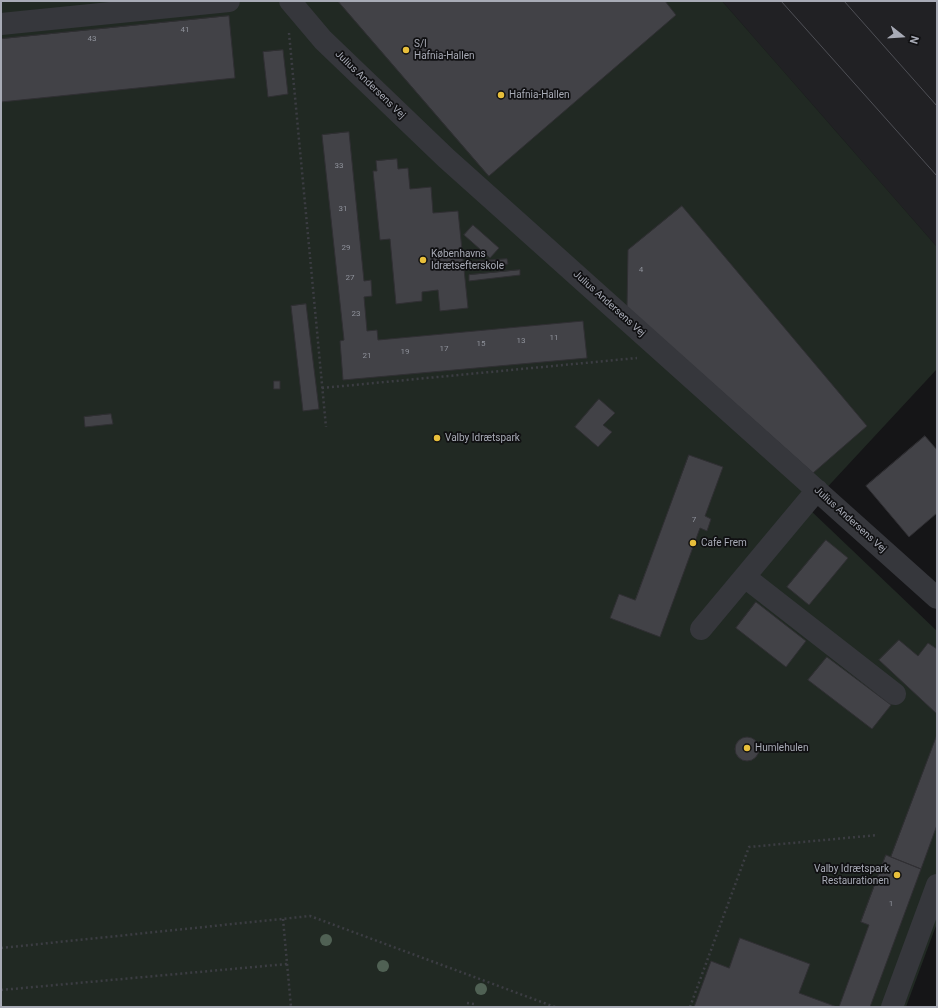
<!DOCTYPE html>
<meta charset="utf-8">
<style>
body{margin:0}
#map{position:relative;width:938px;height:1008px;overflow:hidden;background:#151517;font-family:Roboto,sans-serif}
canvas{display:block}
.frame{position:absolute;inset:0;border:2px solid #a8abb6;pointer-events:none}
.north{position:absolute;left:882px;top:16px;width:40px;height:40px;-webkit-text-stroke:3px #101012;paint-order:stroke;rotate:107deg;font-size:11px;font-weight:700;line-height:16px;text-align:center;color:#a8abb6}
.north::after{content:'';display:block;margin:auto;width:14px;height:18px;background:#a8abb6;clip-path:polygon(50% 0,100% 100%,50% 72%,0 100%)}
</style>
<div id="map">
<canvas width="938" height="1008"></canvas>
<div class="frame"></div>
<div class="north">N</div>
</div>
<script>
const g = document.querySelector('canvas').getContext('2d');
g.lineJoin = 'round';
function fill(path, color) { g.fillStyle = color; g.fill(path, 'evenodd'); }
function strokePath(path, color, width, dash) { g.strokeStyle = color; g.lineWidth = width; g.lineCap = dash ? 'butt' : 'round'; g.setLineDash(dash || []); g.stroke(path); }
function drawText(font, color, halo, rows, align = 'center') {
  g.font = font + ' Roboto,sans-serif'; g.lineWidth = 3.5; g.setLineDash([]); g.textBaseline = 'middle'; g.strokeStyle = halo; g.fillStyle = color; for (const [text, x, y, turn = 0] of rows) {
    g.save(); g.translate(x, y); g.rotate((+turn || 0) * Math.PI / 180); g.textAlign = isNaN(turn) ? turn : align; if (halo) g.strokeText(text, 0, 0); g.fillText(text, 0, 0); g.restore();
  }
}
fill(new Path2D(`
 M722,1H937V247Z`), '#212124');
fill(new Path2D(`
 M1,1H722L937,247V369L808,508L937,631V923L906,1007H1Z`), '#212923');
const building = new Path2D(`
 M338,1H665L676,15L489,176Z
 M229,16L235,78L1,102V39Z
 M283,50L288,94L268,97L263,52Z
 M349,132L364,281L371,280L372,296L364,297L367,331L377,330L378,340L583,321L587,358L343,380L340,341L344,340L322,135Z
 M397,159L398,169L408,168L410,189L431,187L433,213L458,211L468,308L440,311L438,290L422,292V301L396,304L390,239L380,240L373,171H377L376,161Z
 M682,206L867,426L813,473L627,307L628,250Z
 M473,225L499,248L490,258L464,235Z
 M507,259L508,264L468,268V262Z
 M520,270V275L469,281V275Z
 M306,304L319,409L303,411L291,306Z
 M274,381H280V389H274Z
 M599,399L615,413L603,425L612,432L598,447L575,427Z
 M111,414L113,424L85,427L84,417Z
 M925,436L937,450V513L909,537L866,486Z
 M689,455L723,467L705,516L711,519L707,531L700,528L660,637L610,618L619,594L635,600Z
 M826,540L848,558L809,605L787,587Z
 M756,602L806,641L786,667L736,628Z
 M899,640L918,656L928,643L937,649V714L879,660Z
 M827,657L891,705L872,729L808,680Z
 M937,735V825L921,869L891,857Z
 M735 749a12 12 0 1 1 24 0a12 12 0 1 1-24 0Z
 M886,855L921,869L870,1007H839L869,925L861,922Z
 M740,938L810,964L799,993L837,1007H694L711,961L729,968Z`);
fill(building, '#424247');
strokePath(building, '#302f33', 1);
strokePath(new Path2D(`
 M289,33L326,427
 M322,388L637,358
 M283,919L291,1007
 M1,948L310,916L555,1007
 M1,990L287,964
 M467,1003L474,1004
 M690,1007L749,847L878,835`), '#3c3d43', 2.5, [2, 3]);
strokePath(new Path2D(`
 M290,1L323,40L446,158L937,598
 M1,24L229,1
 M745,577L895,694
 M701,629L817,490
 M892,1007L937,885`), '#36373c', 22);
strokePath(new Path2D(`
 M781,1L937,176
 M844,1L937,106`), '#4f5056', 1);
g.fillStyle = '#506154';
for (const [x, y] of [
 [326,940],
 [383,966],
 [481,989]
]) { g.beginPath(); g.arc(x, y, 6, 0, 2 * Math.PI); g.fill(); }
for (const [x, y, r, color] of [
 [406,50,4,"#e8bf3b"],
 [501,95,4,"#e8bf3b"],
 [423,260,4,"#e8bf3b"],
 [437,438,4,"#e8bf3b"],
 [693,543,4,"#e8bf3b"],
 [747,748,4,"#e8bf3b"],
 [897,875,4,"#e8bf3b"]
]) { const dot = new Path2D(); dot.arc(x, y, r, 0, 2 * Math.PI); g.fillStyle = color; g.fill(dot); strokePath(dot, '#101012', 1.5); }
drawText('8px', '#8e919a', null, [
 ["41",185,30],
 ["43",92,39],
 ["33",339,166],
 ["31",343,209],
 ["29",346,248],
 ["4",641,270],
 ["27",350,278],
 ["23",356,314],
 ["11",554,338],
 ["13",521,341],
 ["15",481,344],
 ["17",444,349],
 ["19",405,352],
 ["21",367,356],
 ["7",694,520],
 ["1",891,904]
]);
drawText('10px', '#a8abb6', '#101012', [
 ["S/I",414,44],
 ["Hafnia-Hallen",414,56],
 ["Hafnia-Hallen",509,95],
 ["Københavns",431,254],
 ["Idrætsefterskole",431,266],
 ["Valby Idrætspark",445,438],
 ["Cafe Frem",701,543],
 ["Humlehulen",755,748],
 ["Valby Idrætspark",889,869,"right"],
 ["Restaurationen",889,881,"right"]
], 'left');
drawText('10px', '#a8abb6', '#101012', [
 ["Julius Andersens Vej",370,85,44],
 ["Julius Andersens Vej",609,304,42],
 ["Julius Andersens Vej",850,520,42]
]);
</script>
